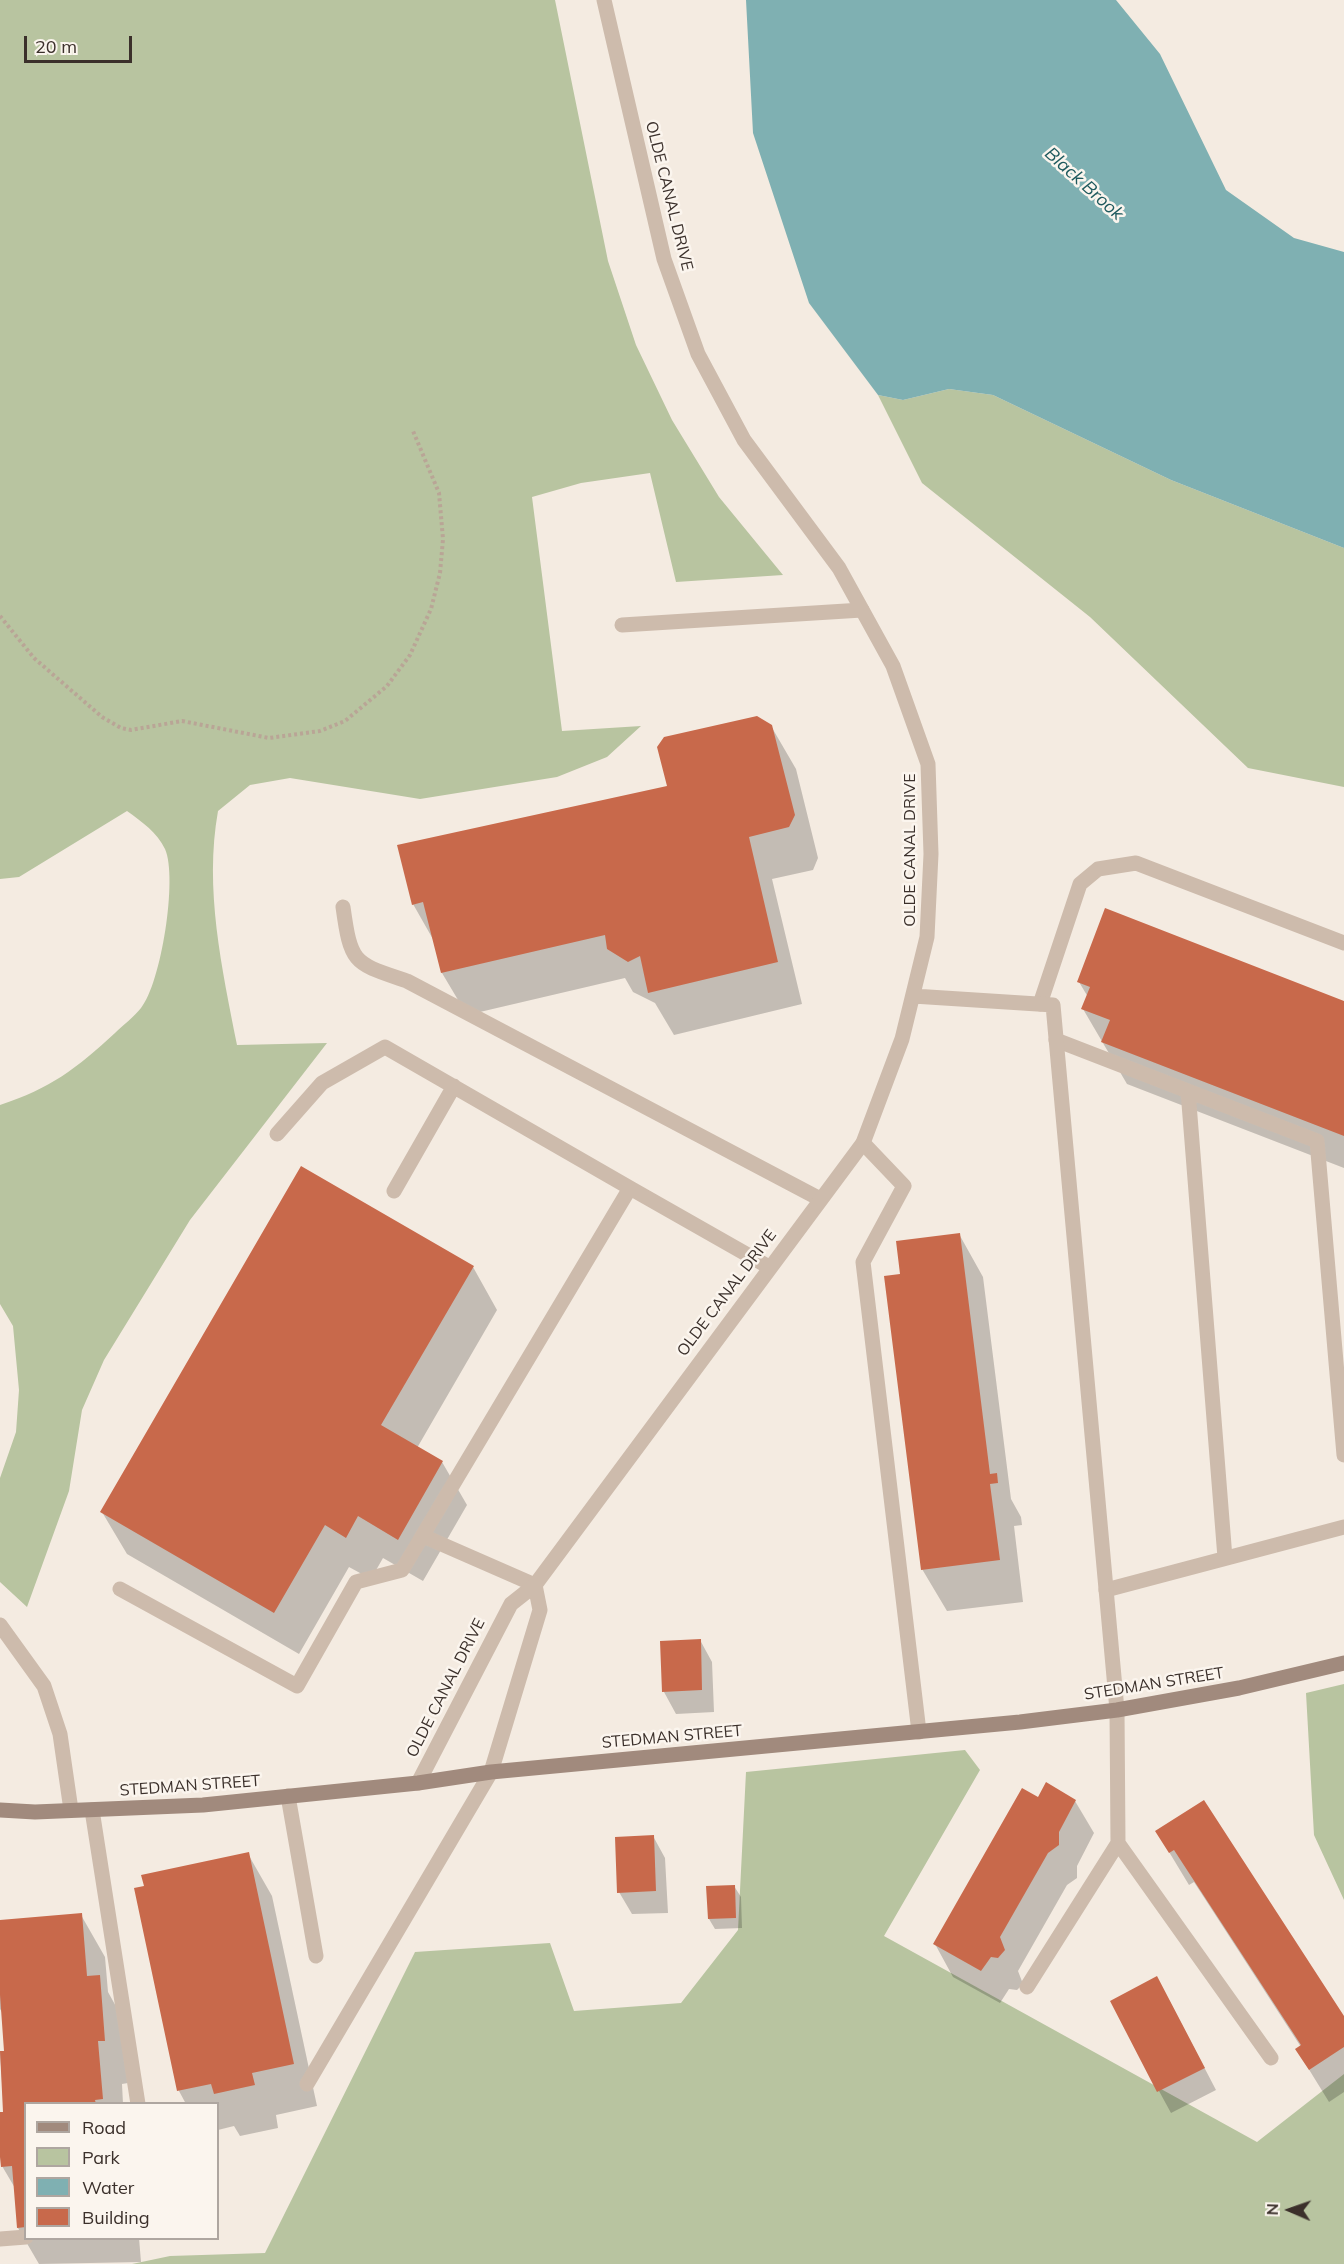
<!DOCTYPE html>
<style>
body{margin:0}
#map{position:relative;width:1344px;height:2264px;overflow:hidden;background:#f4ebe1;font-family:Mulish,sans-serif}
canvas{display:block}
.legend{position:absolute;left:24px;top:2102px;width:195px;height:138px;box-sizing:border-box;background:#fbf5ee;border:2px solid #aea6a0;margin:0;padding:8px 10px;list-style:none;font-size:18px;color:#3b302b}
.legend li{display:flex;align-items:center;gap:12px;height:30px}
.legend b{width:30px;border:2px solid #aea6a0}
.north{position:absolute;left:1260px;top:2180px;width:60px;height:60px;-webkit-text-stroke:4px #fbf5ee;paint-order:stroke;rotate:272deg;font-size:16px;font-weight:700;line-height:24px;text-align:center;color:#3b302b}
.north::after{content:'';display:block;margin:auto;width:21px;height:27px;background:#3b302b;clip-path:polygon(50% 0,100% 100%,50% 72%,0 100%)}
.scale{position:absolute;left:24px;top:36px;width:108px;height:27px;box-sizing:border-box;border:3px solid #3b302b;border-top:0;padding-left:8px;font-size:18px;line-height:21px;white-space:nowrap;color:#3b302b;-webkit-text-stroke:4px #fbf5ee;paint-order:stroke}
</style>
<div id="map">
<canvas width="1344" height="2264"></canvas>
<ul class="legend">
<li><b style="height:8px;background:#a18a7d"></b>Road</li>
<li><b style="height:16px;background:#b8c4a0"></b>Park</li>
<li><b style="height:16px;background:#7fb0b2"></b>Water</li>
<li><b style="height:16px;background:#c8694b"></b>Building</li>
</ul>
<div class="north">N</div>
<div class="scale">20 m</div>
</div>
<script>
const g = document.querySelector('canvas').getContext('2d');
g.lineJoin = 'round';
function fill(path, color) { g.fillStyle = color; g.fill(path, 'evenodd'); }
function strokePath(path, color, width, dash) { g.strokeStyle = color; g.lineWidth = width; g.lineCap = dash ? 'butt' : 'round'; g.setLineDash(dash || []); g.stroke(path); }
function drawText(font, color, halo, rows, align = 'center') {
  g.font = font + ' Mulish,sans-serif'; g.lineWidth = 5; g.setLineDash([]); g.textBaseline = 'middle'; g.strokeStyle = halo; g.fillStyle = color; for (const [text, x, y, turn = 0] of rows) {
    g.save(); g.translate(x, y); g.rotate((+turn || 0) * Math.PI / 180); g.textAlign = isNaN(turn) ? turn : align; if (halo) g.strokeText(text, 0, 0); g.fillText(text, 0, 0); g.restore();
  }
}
fill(new Path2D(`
 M0,0H555L608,261L636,345L672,420L719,497L783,575L676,582L650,473L581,483L532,497L562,731L641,726L607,757L557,777L420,799L290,778L250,785L218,811C204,889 222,968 237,1045L327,1043L190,1220L104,1360L82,1410L69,1491L27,1607L0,1582V1478L16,1432L19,1390L13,1326L0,1304V1105C51,1088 76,1069 115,1033C123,1025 134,1017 141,1008C161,984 178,878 165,849C157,832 142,822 127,811L19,877L0,879Z
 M949,389L993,395L1171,480L1344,548V787L1248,768L1090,617L922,483L878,395L903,400Z
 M1344,1684V1900L1314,1835L1306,1693Z
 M965,1750L980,1770L884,1936L1257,2142L1344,2074V2264H132L170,2256L265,2253L415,1952L550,1943L574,2011L681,2003L738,1930L746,1772Z`), '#b8c4a0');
fill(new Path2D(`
 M746,0H1116L1160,54L1226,190L1294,238L1344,252V548L1171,480L993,395L949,389L903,400L878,395L809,303L753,133Z`), '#7fb0b2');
fill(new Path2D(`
 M771,726L796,769L818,858L813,870L772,879L802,1004L674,1035L655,1003L633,992L625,978L467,1015L442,973L434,941L413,904L669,787Z
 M1079,982L1344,1003V1168L1127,1084L1083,1009L1088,997Z
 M959,1234L983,1277L1011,1499L1021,1517L1022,1525L1014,1526L1023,1602L947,1611L922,1569L902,1276Z
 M473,1267L497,1310L417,1448L442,1462L467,1505L423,1581L383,1558L371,1579L349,1567L299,1654L127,1554L102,1512Z
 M700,1640L712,1662L714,1712L676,1714L664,1692Z
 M1038,1799L1075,1801L1094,1833L1077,1866V1878L1067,1885L1018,1971L1023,1984L1017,1990L1009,1989L1000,2003L953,1977L935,1944Z
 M1157,1832L1344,2018V2092L1329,2102L1297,2050L1301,2047L1194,1882L1189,1885Z
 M653,1836L665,1858L668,1913L632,1914L619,1892Z
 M248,1854L272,1896L317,2106L276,2115L278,2128L240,2136L234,2126L218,2130V2104H186L179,2091Z
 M734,1886L741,1897L742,1928L715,1929L709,1919Z
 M81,1915L105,1957L108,1992L123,2019L128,2083L122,2084L123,2104H26V2238H139L141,2262L39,2264L18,2228L15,2188L2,2166L0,2113H4L0,2052H6L3,2014L0,2009V1922Z
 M1169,2000L1216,2090L1171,2113L1159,2091Z`), '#0003');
fill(new Path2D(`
 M757,716L772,725L795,815L789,827L749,837L778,962L648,993L640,956L628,962L607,949L605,935L441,973L423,902L412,905L397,845L667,786L657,747L664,737Z
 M1105,908L1344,1001V1136L1101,1042L1110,1020L1081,1009L1090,987L1077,982Z
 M301,1166L474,1266L381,1425L443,1461L398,1540L358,1516L346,1538L325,1525L274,1613L100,1512Z
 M960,1233L990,1474L997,1473L998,1483L990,1484L1000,1560L921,1570L884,1276L900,1274L896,1241Z
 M701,1639L702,1690L662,1692L660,1641Z
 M1046,1782L1076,1800L1059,1832V1845L1048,1853L1000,1937L1005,1950L998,1958L991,1957L981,1971L933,1944L1022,1788L1038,1797Z
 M1204,1800L1344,2016V2047L1309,2070L1295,2049L1301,2045L1174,1850L1169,1853L1155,1831Z
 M654,1835L656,1891L617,1893L615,1837Z
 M249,1852L294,2064L252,2073L255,2085L214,2094L211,2084L177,2091L134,1888L144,1886L141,1875Z
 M735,1885L736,1918L708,1919L706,1886Z
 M82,1913L87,1976L100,1975L105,2041H98L103,2099L95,2100L96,2104H26V2227L17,2228L12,2166L1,2167L0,2157V2112H3L0,2051H4L0,1995V1920Z
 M1157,1976L1205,2068L1157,2092L1110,2001Z`), '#c8694b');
strokePath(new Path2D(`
 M0,616L34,658L102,717L121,728L131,730L182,721L269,738L320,731L345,721L387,686L410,655L431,609L440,573L443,539L439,493L413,431`), '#b9a596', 4, [3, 3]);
strokePath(new Path2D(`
 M622,625L862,610
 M343,907C351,965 354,963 407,981L820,1199
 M1040,1004L1080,884L1098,869L1136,863L1344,943
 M1056,1040L1317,1141L1344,1455
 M1188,1091L1225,1558
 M863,1143L904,1186L863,1262L919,1732
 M630,1188L769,1267
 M394,1191L454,1086
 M423,1536L535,1585
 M120,1589L297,1686L356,1582L402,1570L630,1188L385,1047L322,1083L277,1134
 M1106,1590L1344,1527
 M0,1625L44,1686L60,1734L71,1810
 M1117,1710L1118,1843L1271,2058
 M288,1796L316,1956
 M92,1810L138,2104
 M1027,1987L1118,1843
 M307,2084L491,1772
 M0,2239L26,2237`), '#cdbbac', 15);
strokePath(new Path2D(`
 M913,996L1053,1005L1117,1710
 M491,1772L540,1610L535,1585
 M418,1783L511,1604L535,1585L863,1143L902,1039L927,937L931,854L928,764L893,666L839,568L744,440L698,354L664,259L604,0`), '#cdbbac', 15);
strokePath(new Path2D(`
 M0,1810L35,1812L203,1805L418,1783L491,1772L1020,1722L1117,1710L1239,1688L1344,1663`), '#a18a7d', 15);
drawText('16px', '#3b302b', '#fbf5ee', [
 ["OLDE CANAL DRIVE",669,196,76],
 ["OLDE CANAL DRIVE",910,850,-90],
 ["OLDE CANAL DRIVE",727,1293,-53],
 ["STEDMAN STREET",1154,1684,-9],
 ["OLDE CANAL DRIVE",446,1688,-63],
 ["STEDMAN STREET",672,1737,-5],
 ["STEDMAN STREET",190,1786,-4]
]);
drawText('italic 18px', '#1f5a5e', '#fbf5ee', [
 ["Black Brook",1084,184,42]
]);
</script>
